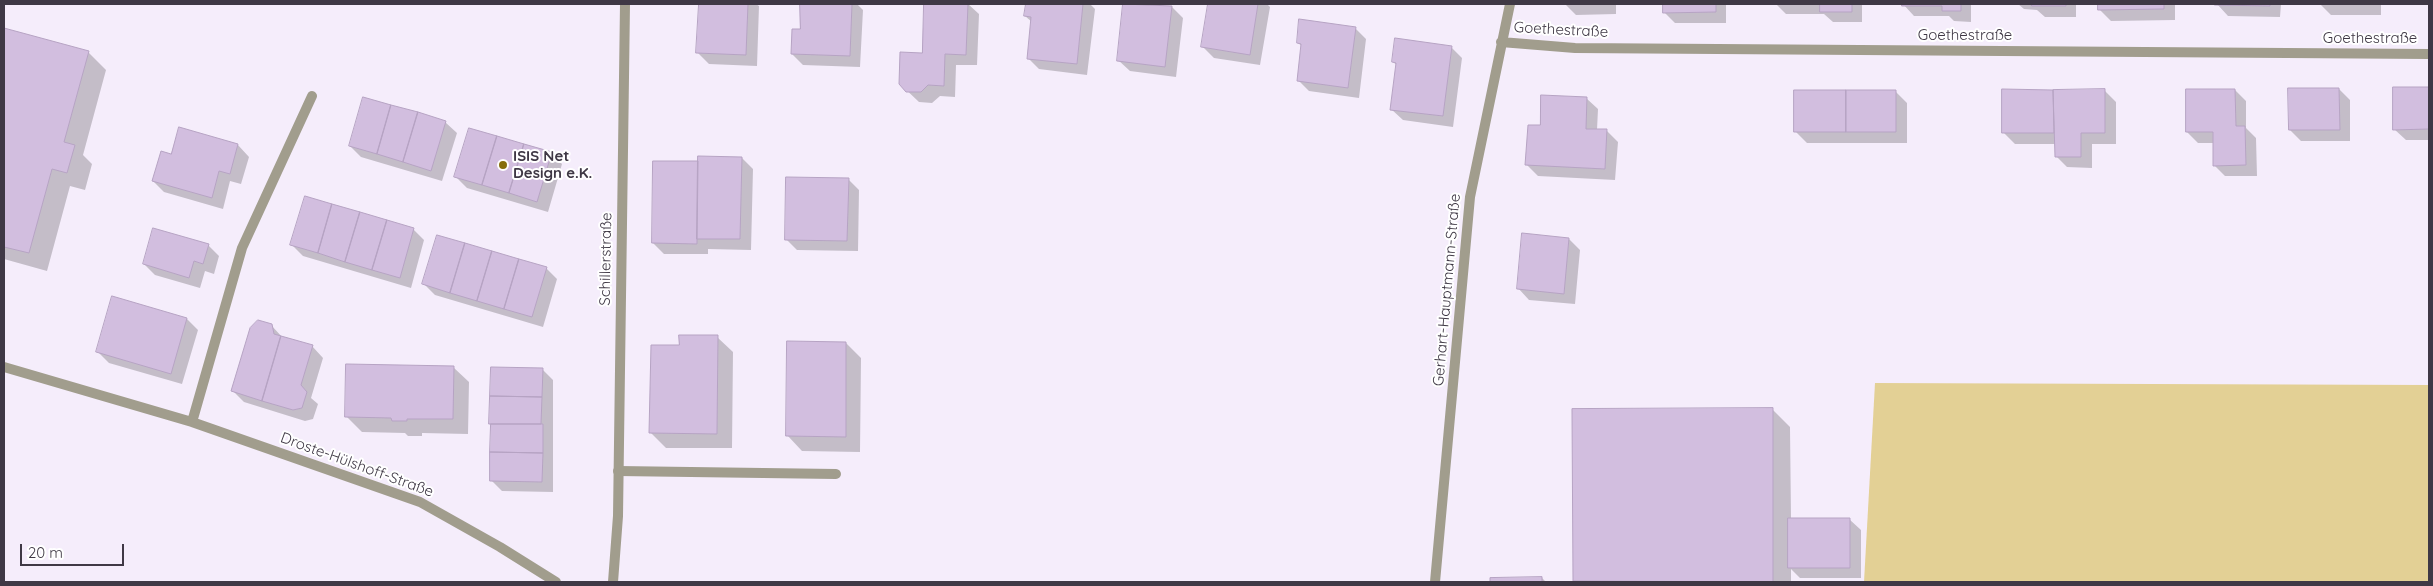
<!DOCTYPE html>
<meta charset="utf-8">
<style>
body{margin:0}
#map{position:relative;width:2433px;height:586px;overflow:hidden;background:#f5edfb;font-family:Quicksand,sans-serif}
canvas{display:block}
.frame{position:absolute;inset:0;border:5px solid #3f3845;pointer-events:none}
.scale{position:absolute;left:20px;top:544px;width:104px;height:22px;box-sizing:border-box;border:2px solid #3f3845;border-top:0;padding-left:6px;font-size:15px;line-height:18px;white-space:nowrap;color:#3f3845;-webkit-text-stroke:4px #fff;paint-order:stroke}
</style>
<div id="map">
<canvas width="2433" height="586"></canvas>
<div class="frame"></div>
<div class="scale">20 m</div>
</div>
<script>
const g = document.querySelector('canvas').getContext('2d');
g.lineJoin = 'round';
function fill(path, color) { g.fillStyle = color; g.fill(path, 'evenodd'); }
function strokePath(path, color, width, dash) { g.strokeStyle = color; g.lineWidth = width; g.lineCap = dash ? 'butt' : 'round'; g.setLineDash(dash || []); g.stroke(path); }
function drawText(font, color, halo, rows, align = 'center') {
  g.font = font + ' Quicksand,sans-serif'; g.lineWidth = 4; g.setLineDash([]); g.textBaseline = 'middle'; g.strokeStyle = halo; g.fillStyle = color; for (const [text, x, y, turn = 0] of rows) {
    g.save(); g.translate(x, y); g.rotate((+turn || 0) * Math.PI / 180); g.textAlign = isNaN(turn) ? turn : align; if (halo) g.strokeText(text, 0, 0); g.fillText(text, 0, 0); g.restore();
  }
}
fill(new Path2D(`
 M1875,383L2429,385V582H1864Z`), '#e3d095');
fill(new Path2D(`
 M700,4H756L759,6L757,66L709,64L698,53Z
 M802,4H857L863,10L860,67L803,65L792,54L801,31Z
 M925,4H968L979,14L977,65H956L955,97L940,96L932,103L919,102L900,84L923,54Z
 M1027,4H1090L1095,9L1087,75L1039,69L1028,58L1032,22L1025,16Z
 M1125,4L1172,7L1183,18L1176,77L1130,71L1118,60Z
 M1210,4H1267L1270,7L1260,65L1214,58L1203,47Z
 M1565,4H1616V14L1576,15Z
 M1664,4H1726V23H1675L1664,12Z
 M1776,4H1862V22H1833L1824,14H1786Z
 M1903,4H1971V22L1954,21L1949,16H1914Z
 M2018,4H2076V17H2045L2037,10L2024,9Z
 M2100,4H2175V20L2111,21L2100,10Z
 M2217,4H2281L2280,17L2228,16Z
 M2320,4H2381V15H2331Z
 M1355,28L1366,39L1359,98L1309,91L1298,80L1302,46L1298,43Z
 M4,30L88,52L106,70L83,155L92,164L85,190L70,186L47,271L4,259Z
 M1451,47L1462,58L1453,127L1403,120L1391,109L1397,65L1393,62Z
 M2429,88V140H2406L2394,129V89Z
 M2339,89L2350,100V141H2301L2290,130Z
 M2235,90L2246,101V128L2256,138L2257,176H2225L2214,165V143H2198L2187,132Z
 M2003,91H2105L2116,102V144H2092V168L2067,167L2056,156L2055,144H2015L2004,133Z
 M1896,92L1907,103V143H1807L1796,132Z
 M1586,98L1598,109L1597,130L1607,131L1618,142L1615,180L1538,176L1527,165L1541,126Z
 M445,122L457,133L442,181L361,157L350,146Z
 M179,128L238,145L249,157L241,184L230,181L223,209L164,192L153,181L172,156Z
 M551,153L562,164L548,212L467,188L456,177Z
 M742,158L753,169L751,250L708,249V254H664L653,243L699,163Z
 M848,179L859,190L858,251L797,250L786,239Z
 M413,229L424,240L411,288L303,256L292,245Z
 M1569,239L1580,250L1575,304L1529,300L1518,288Z
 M208,245L219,256L214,274L205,271L200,288L155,275L144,264Z
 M546,268L557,279L543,327L435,295L424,284Z
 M187,319L198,330L182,384L109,363L98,352Z
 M271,325L283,338L312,346L323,358L311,398L318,404L313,419L305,421L244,402L233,391Z
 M717,337L733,352L732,448H666L650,432L681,346Z
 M846,343L861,358L860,452L802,451L787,435Z
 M453,367L469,382L468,434L422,433V436H408L405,433L362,432L347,417Z
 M542,369L553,380V492L502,491L491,480Z
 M1772,409L1790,427L1791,519H1849L1861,530V578H1800L1791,569V582H1576L1574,580Z
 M1542,578L1546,582H1492V579Z`), '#0003');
const building = new Path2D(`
 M699,4H748L746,55L696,53Z
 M800,4H852L850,56L791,54L792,29H800Z
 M924,4H968L966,55L945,54L944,86L928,85L921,92H906L899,84L900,52L922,53Z
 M1026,4H1083L1077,64L1027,59L1031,17L1024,16Z
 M1123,4L1172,6L1165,67L1117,61Z
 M1208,4H1258L1250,55L1201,47Z
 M1663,4H1716V12L1663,13Z
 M1820,4H1852V12H1820Z
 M1902,4H1961V11H1942V6H1902Z
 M2032,4H2066V6H2032Z
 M2098,4H2164V9L2098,10Z
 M2216,4H2270V6L2215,5Z
 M1299,19L1356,27L1348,88L1297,81L1301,44L1297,43Z
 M4,28L89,51L64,142L75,145L67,173L52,169L29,253L4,247Z
 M1395,38L1452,46L1443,116L1390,110L1396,63L1392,62Z
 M2393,87H2429V129L2393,130Z
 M2288,88H2339L2340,130H2289Z
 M2002,89L2053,90L2054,133H2002Z
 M2105,89V133H2081V157H2055L2053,90Z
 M2186,89H2235L2236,126H2245L2246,165L2213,166V132H2186Z
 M1794,90H1846V132H1794Z
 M1846,90H1896V132H1846Z
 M1541,95L1587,97L1586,129H1607L1605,169L1525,165L1528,125H1540Z
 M363,97L391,105L377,154L349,146Z
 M391,105L418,112L403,162L377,154Z
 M418,112L446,121L431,171L403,162Z
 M179,127L238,144L230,174L219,171L212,198L152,181L161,151L171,154Z
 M469,128L497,136L482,185L454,177Z
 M497,136L524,144L509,193L482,185Z
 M524,144L552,152L537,202L509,193Z
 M698,156L742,157L740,239H697Z
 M653,161H698L697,244L652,243Z
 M786,177L849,178L847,241L785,240Z
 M305,196L332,204L318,253L290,245Z
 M332,204L360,212L345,262L318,253Z
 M360,212L387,220L372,270L345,262Z
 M387,220L414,228L400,278L372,270Z
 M153,228L209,244L203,264L194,261L189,278L143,264Z
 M1522,233L1569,238L1564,294L1517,289Z
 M437,235L465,243L450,293L422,284Z
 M465,243L492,251L477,301L450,293Z
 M492,251L519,259L504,309L477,301Z
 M519,259L547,267L532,317L504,309Z
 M112,296L187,318L171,374L96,352Z
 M258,320L272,324L274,334L281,336L262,401L231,391L250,328Z
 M679,335H718L717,434L649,433L651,345H679Z
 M281,336L313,345L301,385L307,392L302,408L293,410L262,401Z
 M787,341L846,342V437L786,436Z
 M346,364L454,366L453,419H407V421H392L391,418L345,417Z
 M491,367L543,368L542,397L490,396Z
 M490,396L542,397L541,424H489Z
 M1773,408V582L1573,581L1572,409Z
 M491,424H543V453L490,452Z
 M490,452L543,453L542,482L490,481Z
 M1788,518H1850V568H1788Z
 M1542,577V582H1490V578Z`);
fill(building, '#d2bedf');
strokePath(building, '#b6a3c3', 1);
strokePath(new Path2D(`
 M618,471L836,474`), '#a19d8d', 10);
strokePath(new Path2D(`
 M1501,42L1575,48L2429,54
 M4,367L192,422L420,502L500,547L556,582
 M192,422L242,248L312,96
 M613,582L618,516L625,4
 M1435,582L1470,197L1510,4`), '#a19d8d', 10);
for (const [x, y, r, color] of [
 [503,165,5,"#866e0c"]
]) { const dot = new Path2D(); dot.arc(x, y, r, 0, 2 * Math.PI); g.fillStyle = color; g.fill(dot); strokePath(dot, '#fff', 2); }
drawText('15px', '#3f3845', '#fff', [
 ["Goethestraße",1561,30,3],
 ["Goethestraße",1965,35],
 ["Goethestraße",2370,38],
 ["Schillerstraße",606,259,-89],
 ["Gerhart-Hauptmann-Straße",1447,290,-85],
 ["Droste-Hülshoff-Straße",357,465,20]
]);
drawText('bold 15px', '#3f3845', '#fff', [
 ["ISIS Net",513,156],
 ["Design e.K.",513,173]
], 'left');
</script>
